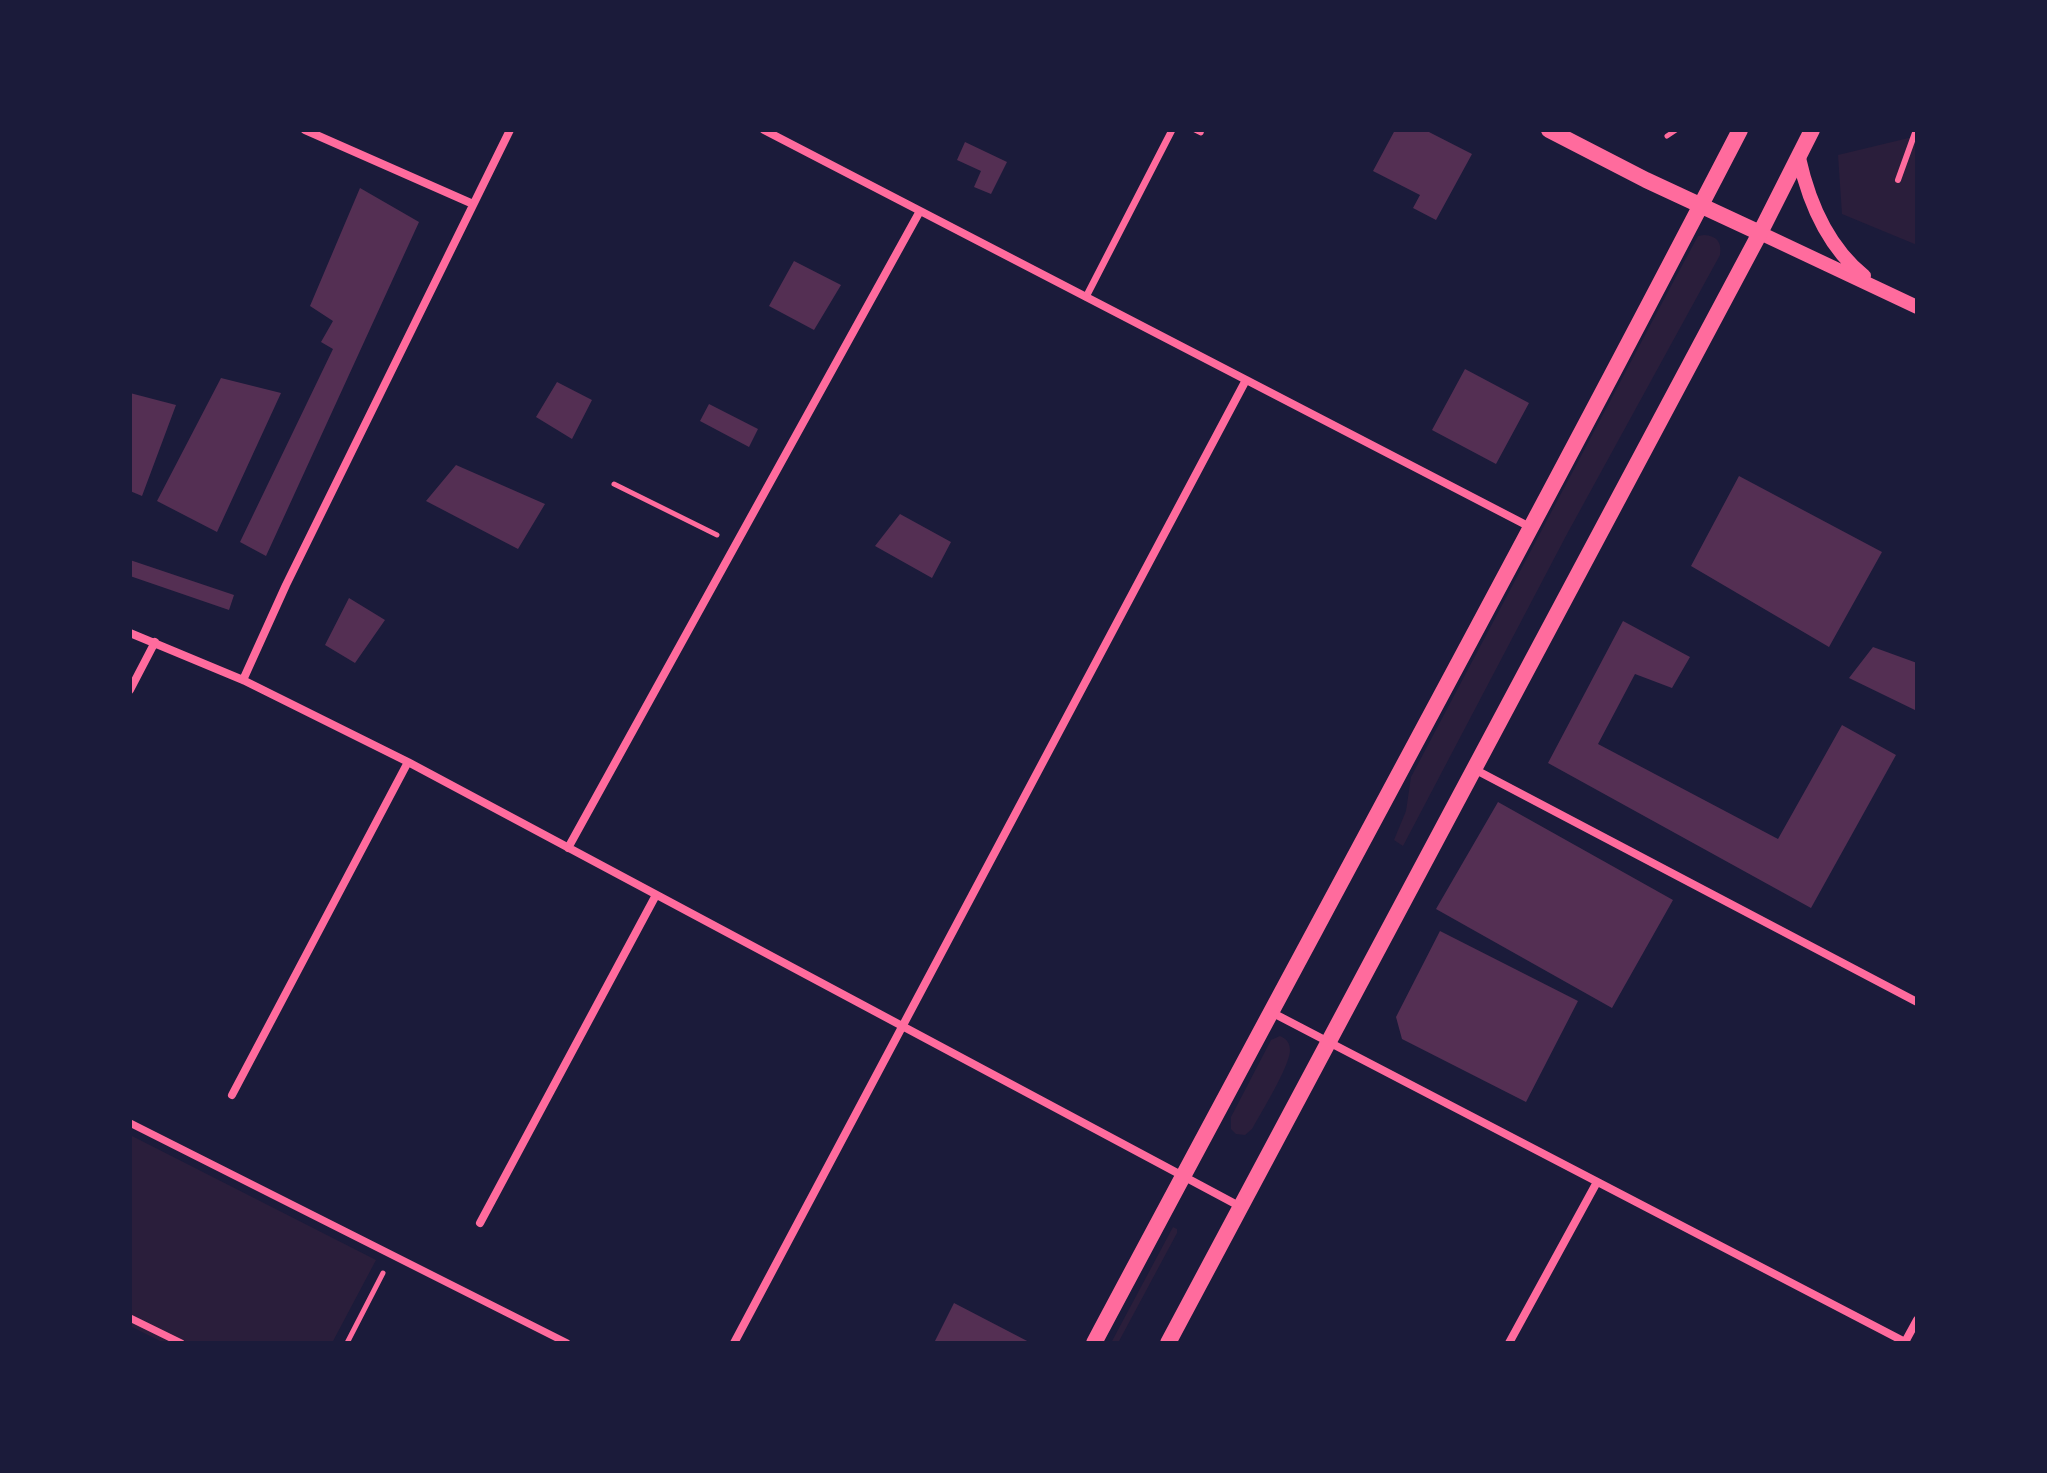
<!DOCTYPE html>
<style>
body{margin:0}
#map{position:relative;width:2047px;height:1473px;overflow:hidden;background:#1b1b3a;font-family:"IBM Plex Sans",sans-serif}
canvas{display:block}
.frame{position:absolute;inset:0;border:132px solid #1b1b3a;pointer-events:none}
</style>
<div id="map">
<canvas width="2047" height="1473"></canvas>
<div class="frame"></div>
</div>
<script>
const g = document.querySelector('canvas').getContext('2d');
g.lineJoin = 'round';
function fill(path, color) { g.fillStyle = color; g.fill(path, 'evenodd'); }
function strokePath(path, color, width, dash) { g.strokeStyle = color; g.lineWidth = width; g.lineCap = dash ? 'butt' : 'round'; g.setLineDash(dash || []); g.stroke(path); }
fill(new Path2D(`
 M1917,136V245L1842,214L1838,155Z
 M1704,235C1717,236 1722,242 1720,255L1567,534L1403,846L1394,840L1406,811L1411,777L1671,286L1698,236Z
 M1280,1036C1287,1039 1290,1043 1290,1051C1289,1067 1261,1113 1252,1129L1245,1135L1236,1134L1231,1129V1117L1271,1040Z
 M130,1135L376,1260L332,1343H164L130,1326Z
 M1173,1227L1177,1229V1233L1118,1343H1111Z`), '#2a1e3b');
fill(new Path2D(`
 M1395,130H1425L1472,154L1436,220L1413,208L1420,195L1373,171Z
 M965,142L1007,162L991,194L974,187L981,171L957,160Z
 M360,188L419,222L266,556L240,542L333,349L321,342L333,321L310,306Z
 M794,261L841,285L814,330L769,306Z
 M1465,369L1529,403L1496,464L1432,430Z
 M221,378L281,393L217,532L157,501Z
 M557,382L592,400L572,439L536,417Z
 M130,393L176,405L142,496L130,491Z
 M709,404L758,429L749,447L700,421Z
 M456,465L545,504L518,549L426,501Z
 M1739,476L1882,552L1829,647L1691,566Z
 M900,514L951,542L932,578L875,546Z
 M130,560L234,595L229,610L130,576Z
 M349,598L385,620L355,663L325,645Z
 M1623,621L1690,657L1672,688L1635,674L1598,744L1778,839L1842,725L1896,755L1811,908L1548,763Z
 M1873,647L1917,663V711L1849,678Z
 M1498,802L1673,900L1612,1008L1436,909Z
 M1440,931L1578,1001L1526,1102L1402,1039L1396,1017Z
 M954,1303L1031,1343H934Z`), '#542f53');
strokePath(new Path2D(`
 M1195,130L1201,133L1202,130
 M1667,136L1676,130
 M614,484L717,535
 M347,1343L383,1273`), '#ff6b9d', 5);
strokePath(new Path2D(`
 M1898,180L1916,130`), '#ff6b9d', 6);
strokePath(new Path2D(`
 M1086,297L1172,130
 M130,1123L567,1343
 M130,1318L181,1343`), '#ff6b9d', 7);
strokePath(new Path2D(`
 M305,130L473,204
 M764,130L1530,527
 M130,633L243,680L408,762L1241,1207
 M243,680L286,585L510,130
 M130,690L155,642
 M1474,769L1917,1002
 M568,848L920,211
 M1271,1012L1907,1343
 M232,1095L408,762
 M480,1223L656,895
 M1905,1342L1917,1320
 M734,1343L1246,380
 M1509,1343L1597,1182`), '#ff6b9d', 8);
strokePath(new Path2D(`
 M1799,158C1809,203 1827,246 1864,276
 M1760,233L1917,307`), '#ff6b9d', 14);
strokePath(new Path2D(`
 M1549,130L1646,180L1760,233
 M1094,1343C1309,939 1529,537 1740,130
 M1168,1343L1760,233L1812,130`), '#ff6b9d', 16);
</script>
